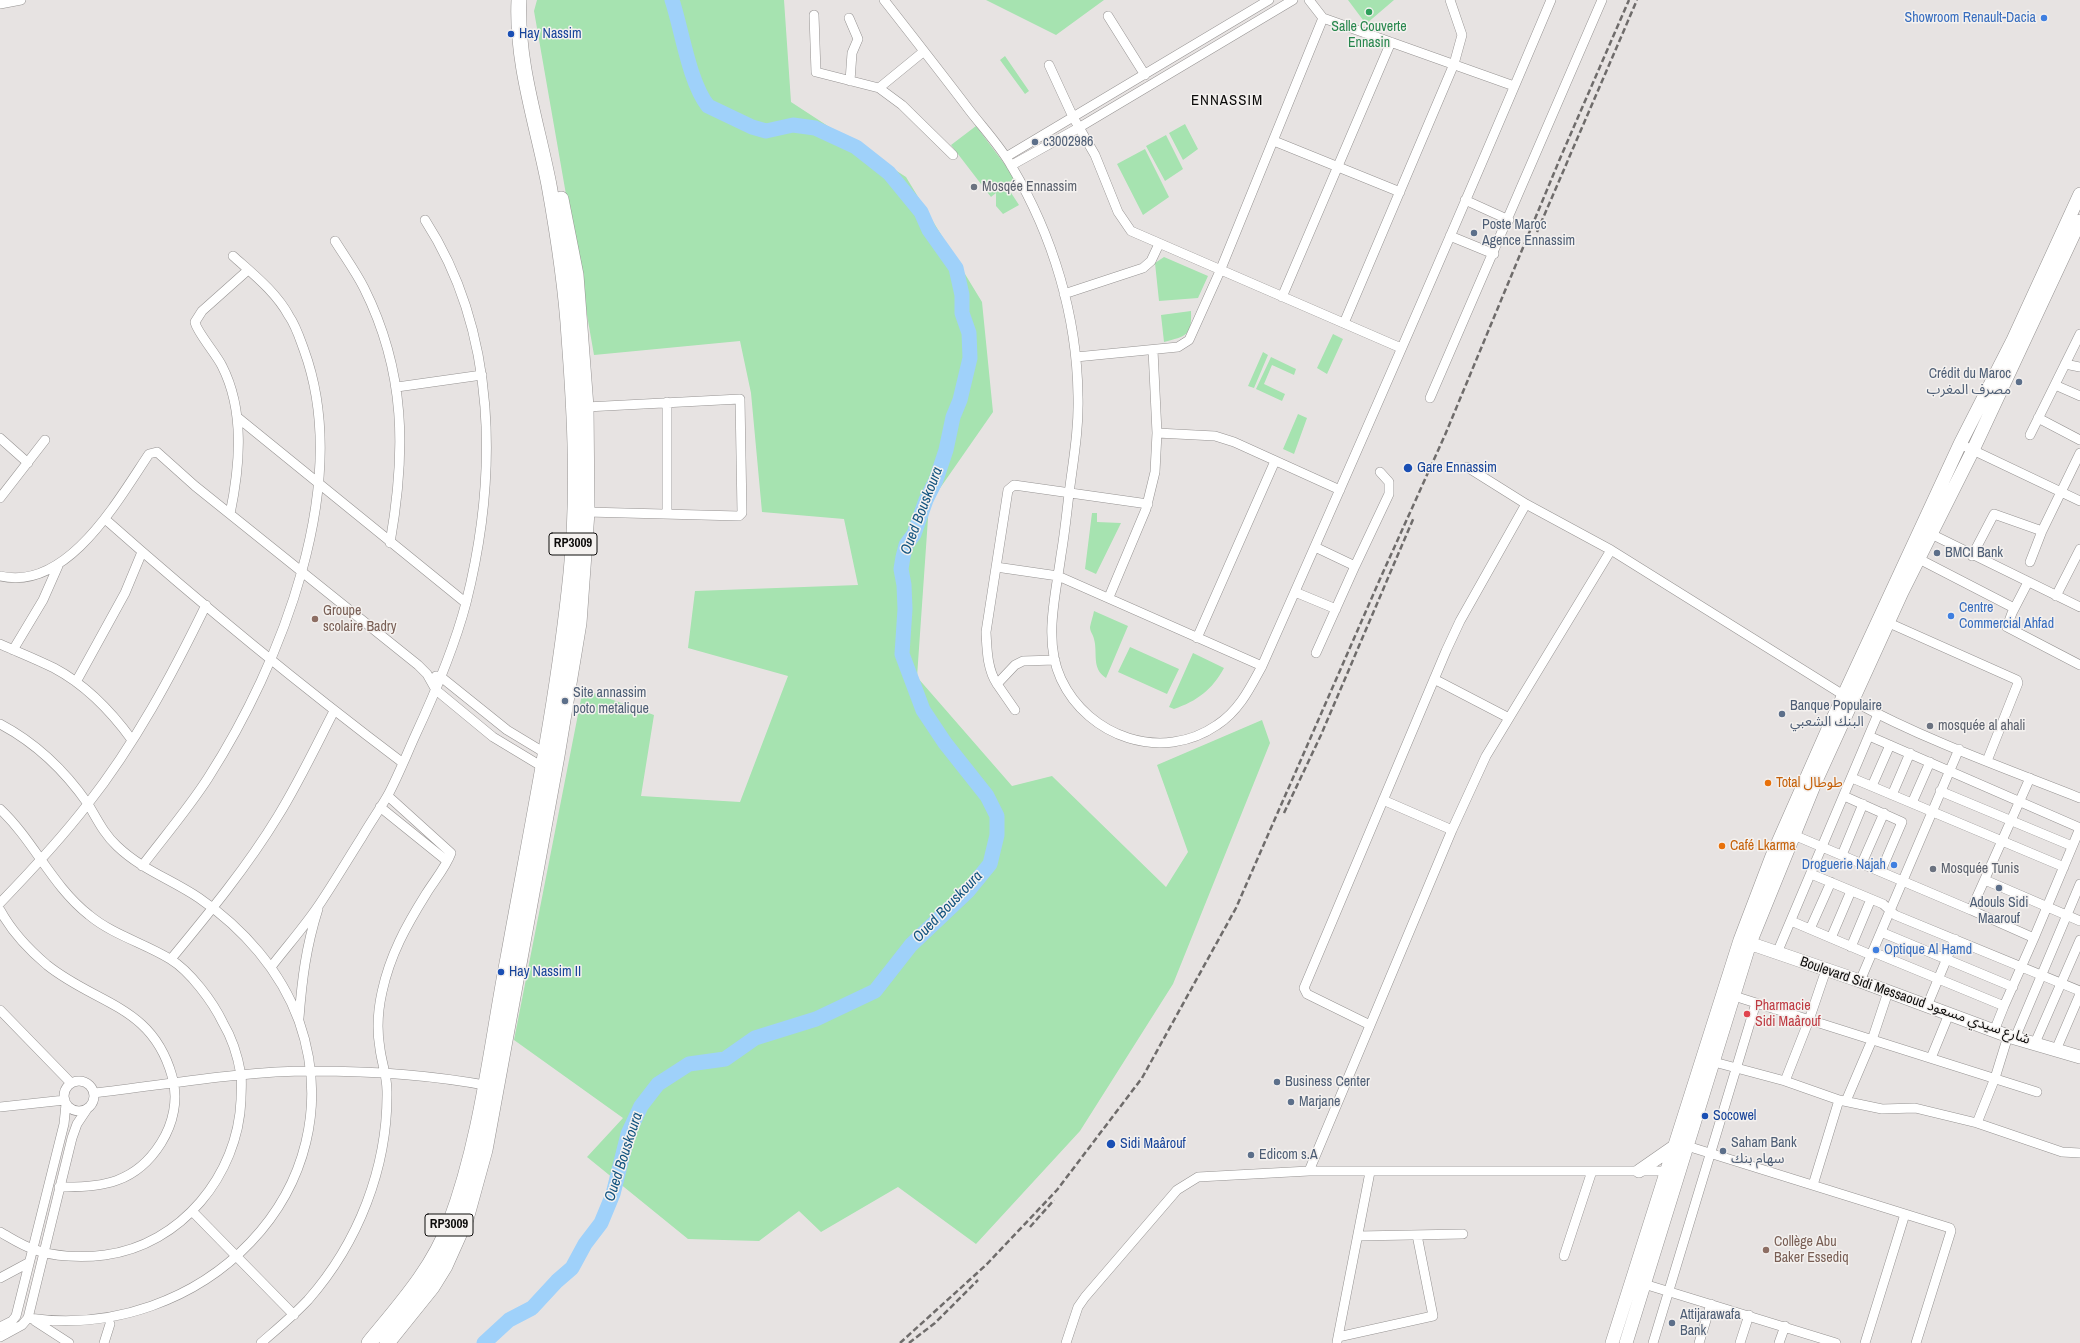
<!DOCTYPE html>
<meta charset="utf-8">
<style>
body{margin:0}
canvas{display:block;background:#e7e3e2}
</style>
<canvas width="2080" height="1343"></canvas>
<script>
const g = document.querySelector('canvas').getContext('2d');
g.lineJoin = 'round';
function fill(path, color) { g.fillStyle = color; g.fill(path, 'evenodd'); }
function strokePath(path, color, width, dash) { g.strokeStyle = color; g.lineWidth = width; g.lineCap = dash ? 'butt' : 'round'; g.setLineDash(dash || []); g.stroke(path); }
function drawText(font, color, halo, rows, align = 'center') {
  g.font = font + ' "Archivo Narrow","Noto Sans Arabic",sans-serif'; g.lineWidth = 3; g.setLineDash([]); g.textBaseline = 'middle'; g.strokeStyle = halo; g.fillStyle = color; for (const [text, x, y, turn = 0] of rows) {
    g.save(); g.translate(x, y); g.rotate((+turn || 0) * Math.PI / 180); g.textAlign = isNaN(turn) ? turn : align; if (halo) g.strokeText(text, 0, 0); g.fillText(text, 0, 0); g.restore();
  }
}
fill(new Path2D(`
 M537,0H784L791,102L906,177L982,302L993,412L929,504L917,677L1012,786L1052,776L1166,887L1188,852L1157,765L1262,720L1270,743L1173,984L1080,1131L976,1244L898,1187L821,1232L799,1211L759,1241L688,1239L587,1157L623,1118L514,1040L583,689L654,715L641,796L740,802L788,676L688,648L695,591L858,585L844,519L762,512L751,393L740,341L594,355L534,11Z
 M986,0H1104L1056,35Z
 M1348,0H1394L1366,24Z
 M1005,56L1029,91L1025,94L1000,60Z
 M1185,124L1198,149L1183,160L1169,133Z
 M976,126L1015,178L1006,185L1019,205L1003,214L996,206V193L991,197L951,145Z
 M1166,135L1183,169L1165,181L1146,146Z
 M1145,149L1169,197L1143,215L1117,164Z
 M1164,257L1208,276L1198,298L1159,301L1155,263Z
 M1191,311C1192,336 1186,336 1164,342L1161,315Z
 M1333,334L1343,339L1327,374L1317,368Z
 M1263,352L1268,355L1254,388L1248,386Z
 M1271,357L1296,369L1294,375L1272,365L1264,384L1285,394L1282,401L1256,389Z
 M1298,414L1307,418L1294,454L1283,449Z
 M1092,513H1097V522L1121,523L1096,574L1085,569Z
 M1094,611L1128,626L1106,678C1091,668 1098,653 1094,639C1093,634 1090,632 1090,627C1091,622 1093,616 1094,611Z
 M1130,647L1179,669L1167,694L1118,672Z
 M1193,653L1224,668C1212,690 1197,701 1174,709L1169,707Z`), '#a6e3b0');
strokePath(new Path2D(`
 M484,1343L509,1320L532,1308L557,1281L572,1268L585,1244L601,1223L613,1194L628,1134L641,1106L658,1084L689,1064L725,1059L755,1038L816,1019L875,991L911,945L968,891L990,864L997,835V816L987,796L945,743L923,710L902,654L905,609L904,585L901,569L903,557L906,545L914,534L926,500L936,480L946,450L953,417L960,400L970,358L969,333L962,313V295L956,268L929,230L921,212L889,173L856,147L815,128L793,125L766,131L752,127L708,106C689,82 682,30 672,0`), '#9fd1fa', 15);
const street = new Path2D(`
 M884,0C913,37 942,74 970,111C984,129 1001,147 1012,167C1053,236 1077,316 1078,396C1079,426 1074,456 1070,486C1067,509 1065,532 1061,555C1056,594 1043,641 1061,679C1088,737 1162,763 1217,725C1239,711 1250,688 1262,666C1360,445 1457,223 1551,0
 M0,4L21,0
 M814,15L816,72L879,88L902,105L953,155
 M1108,16L1145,75
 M849,18L858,39L852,53L850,81
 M1323,18L1514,86
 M1049,65L1073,117L1095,155L1118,212L1131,231L1401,348
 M879,88L923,52
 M1274,141L1400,192
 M1006,157L1269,0
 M1012,165L1080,127L1293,0
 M1465,200L1509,220
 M1450,236L1494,254
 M335,241C345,257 356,272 364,288C406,372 406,452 390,543
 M1064,294L1143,268L1151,261L1159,244
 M1282,297L1391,42
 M1344,323L1454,64L1462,35L1450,0
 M1153,350L1157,433L1215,436L1234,442L1340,490
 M1076,357L1178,347L1189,340L1220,271L1323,18L1309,0
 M2065,364L2080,367
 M2055,385L2080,396
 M397,387L482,375
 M1430,398L1602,0
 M667,402V514
 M586,407L740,399L742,513L739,516L587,512
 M237,417L466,603
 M2038,418L2080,440
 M2030,435L2080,334
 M0,438L28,463
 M1960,444L2080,501
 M1467,467L1526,504L1611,550L1853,701C1925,740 2004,768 2080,798
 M0,498L45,440
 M230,514C240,466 245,411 222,366C217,355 196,331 195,322L202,311L248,270
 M105,519C201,604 301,686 403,763
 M1927,532L2080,607
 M1315,547L1355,566L1316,653
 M1972,556L1994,514L2042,531L2080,453
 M1919,559L2014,608
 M2030,562L2042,531
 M1355,566L1389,494V482L1380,472
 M996,567L1058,576L1262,666
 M0,576C67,592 118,500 149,454L157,452L195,486L418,665L427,674L436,690L493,737L546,769
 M2028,582L2012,613L2007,627L2080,665
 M1295,592L1336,609
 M2056,596L2080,549
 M1109,597L1146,509L1155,472L1157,433
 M1889,623L2017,680L2018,683L1987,761
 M1197,638L1275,461
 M0,644C18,652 36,659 54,668C86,685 111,711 132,740
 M13,650L43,600L58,566
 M1055,660L1023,661L1015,665L997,684C987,669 987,649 986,632L1008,490L1014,485L1148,504
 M436,676L441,677L507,730L545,753L550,754
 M1434,679L1509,718
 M76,682L125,593L142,552
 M997,684L1015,710
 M0,724C36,743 65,771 88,804C97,819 104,834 117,846C142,870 171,879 199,898C243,928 281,971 299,1021C358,1190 201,1343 28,1318
 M1869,736L2080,828
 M1852,778L2064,867
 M1872,786L1890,745
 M1940,791L2072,846
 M1892,795L1910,753
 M1844,796L1902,822L1881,871
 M1383,800L1452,830
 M1912,803L1930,762
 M380,807L447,861
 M0,809C34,841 52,886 89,915C113,935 144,943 170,959C190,971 213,1002 223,1023C232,1038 238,1057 241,1075C242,1083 241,1092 241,1100C238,1175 181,1245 105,1255C82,1258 54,1257 33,1249C21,1245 11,1238 0,1232
 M1789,833L1971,910L2030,778
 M1842,855L1863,804
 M1862,863L1884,813
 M142,866C164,837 188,809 208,778C281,664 353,484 304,350C300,339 296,326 289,316C276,292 253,274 233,256
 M1811,874L1883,904L1895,915L2080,991
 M1985,880L2080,921
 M0,903C30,872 60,840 87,805C135,744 172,675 206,605
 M0,910C12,932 28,949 47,965C97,1005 152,1005 172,1076C179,1099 173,1124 161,1143C136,1183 102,1188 59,1187
 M1791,921L1871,955
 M1810,929L1831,882
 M1881,932L2013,987
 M1831,938L1851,891
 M2034,938L2080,828
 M1851,947L1871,899
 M1873,952L2004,1006L2034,938L1971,910
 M1777,953L1878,714
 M171,959C209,913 247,867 278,816C299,782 316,746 334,711
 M271,967C287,946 306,925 321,902C335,881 348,859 362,837C370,823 380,809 388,795C398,776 406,756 415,736C435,693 454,649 466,603C498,476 498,333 425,220
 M1860,981L1959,749
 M1734,996L2037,1092
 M1927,1006L1955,939
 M0,1010L71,1083
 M299,1018C302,979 306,947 318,909
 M1370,1025L1307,994L1304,988L1446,651L1460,621L1526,504
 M1994,1031L2004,1006
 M2015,1038L2080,884
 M2035,1043L2080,940
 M2056,1050L2080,994
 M1931,1058L1949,1014
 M1714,1062L1785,1081L1839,1100L1882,1109L1915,1108L1977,1123L2062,1152L2080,1153
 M64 1096a15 15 0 1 1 30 0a15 15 0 1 1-30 0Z
 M1785,1081L1809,1020L1826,970
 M94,1093C165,1085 241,1071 312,1071C370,1071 432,1075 490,1086
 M1846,1101L1872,1040L1888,992
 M0,1107L65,1100
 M1977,1123L1995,1078L2008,1036
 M1687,1146L1950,1228L1951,1231L1916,1343
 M1309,1171L1452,830L1486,756L1611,550
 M1813,1185L1839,1100
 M192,1211L294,1315
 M1358,1236L1463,1234
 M1564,1256L1592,1171
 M0,1278L28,1263
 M1644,1284L1836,1343
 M35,1321L69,1343
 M0,1327L12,1321L16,1316L64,1124L66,1104
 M0,1337L22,1325L28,1318L72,1138L77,1124L87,1109
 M1338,1337L1433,1316L1417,1235
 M1337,1342L1370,1172
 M104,1343L110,1324
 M261,1343C277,1329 293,1316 308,1300C358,1243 388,1168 387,1091C387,1076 382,1064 380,1049C377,1032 378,1010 382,992C390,955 406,926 426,894C434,881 446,867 451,853L388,796
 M1066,1343L1078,1307L1085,1297L1177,1190L1198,1177L1309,1171H1670
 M1653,1343L1756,1003
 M1699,1343L1711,1304
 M1740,1343L1749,1315
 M1779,1343L1785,1326
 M1865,1343L1905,1214`);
const secondary = new Path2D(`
 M1743,941L1860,981L2008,1036L2080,1057
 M1639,1171L1675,1146
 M1612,1343L1740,940L1772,856L1828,729L1960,444L2013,340L2080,194
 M1626,1343L1750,943L1815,783L1902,592L1973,450L2080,221`);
const primary = new Path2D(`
 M369,1343C400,1305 433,1269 450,1223C482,1138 491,1046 508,958C531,830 558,702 571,573C579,495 575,415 569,337C566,286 558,235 549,185C537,123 516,63 519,0
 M387,1343L432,1287L445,1266L466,1219L485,1150L557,756L579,623L587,512L586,407L576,275L561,199`);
strokePath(street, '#969392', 10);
strokePath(secondary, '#969392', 14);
strokePath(primary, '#969392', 16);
strokePath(street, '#fff', 9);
strokePath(secondary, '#fff', 13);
strokePath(primary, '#fff', 15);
strokePath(new Path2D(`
 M1537,232L1637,0
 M1284,813L1321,735L1414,517
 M1030,1227L1054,1200
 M900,1343L986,1265L1057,1190L1142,1078L1236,908L1380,579L1445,435L1559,161L1629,0
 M909,1343L935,1323L978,1280`), '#6f6c6b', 2.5, [6, 3]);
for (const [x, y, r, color] of [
 [1369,12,4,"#2e9e5b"],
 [2044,18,4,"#3f7fe0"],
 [511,34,4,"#1a4fb4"],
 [1035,142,4,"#5c6f8a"],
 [974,187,4,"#6b7280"],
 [1474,233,4,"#5c6f8a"],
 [2019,382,4,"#5c6f8a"],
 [1408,468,5,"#1a4fb4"],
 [1937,553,4,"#5c6f8a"],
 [1951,616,4,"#3f7fe0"],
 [315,619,4,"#8d6e63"],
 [565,701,4,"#5c6f8a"],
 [1782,714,4,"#5c6f8a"],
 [1930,726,4,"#6b7280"],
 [1768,783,4,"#e8710a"],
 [1722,846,4,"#e8710a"],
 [1894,865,4,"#3f7fe0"],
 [1933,869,4,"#6b7280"],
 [1999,888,4,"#5c6f8a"],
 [1876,950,4,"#3f7fe0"],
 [501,972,4,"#1a4fb4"],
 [1747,1014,4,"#e0444e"],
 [1277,1082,4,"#5c6f8a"],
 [1291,1102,4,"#5c6f8a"],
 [1705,1116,4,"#1a4fb4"],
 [1111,1144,5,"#1a4fb4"],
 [1723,1151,4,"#5c6f8a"],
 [1251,1155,4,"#5c6f8a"],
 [1766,1250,4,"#8d6e63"],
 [1672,1323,4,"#5c6f8a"]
]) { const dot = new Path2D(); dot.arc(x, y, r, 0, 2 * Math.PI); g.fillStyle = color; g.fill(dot); strokePath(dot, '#f4f1ef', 1.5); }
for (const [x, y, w] of [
 [573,544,48],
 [449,1225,48]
]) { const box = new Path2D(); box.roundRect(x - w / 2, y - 11, w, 22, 3); g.fillStyle = '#f4f1ef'; g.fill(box); strokePath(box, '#0d0c0b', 1); }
drawText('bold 13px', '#0d0c0b', null, [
 ["RP3009",573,544],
 ["RP3009",449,1225]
]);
drawText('14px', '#366cbe', '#f4f1ef', [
 ["Showroom Renault-Dacia",2036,18],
 ["Centre",1959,608,"left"],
 ["Commercial Ahfad",1959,624,"left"],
 ["Droguerie Najah",1886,865],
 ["Optique Al Hamd",1884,950,"left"]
], 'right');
drawText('14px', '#27864d', '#f4f1ef', [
 ["Salle Couverte",1369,27],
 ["Ennasin",1369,43]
]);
drawText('14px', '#164399', '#f4f1ef', [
 ["Hay Nassim",519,34],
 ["Gare Ennassim",1417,468],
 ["Hay Nassim II",509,972],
 ["Socowel",1713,1116],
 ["Sidi Maârouf",1120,1144]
], 'left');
drawText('14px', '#4e5e75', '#f4f1ef', [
 ["c3002986",1043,142],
 ["Poste Maroc",1482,225],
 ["Agence Ennassim",1482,241],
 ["Crédit du Maroc",2011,374,"right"],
 ["مصرف المغرب",2011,390,"right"],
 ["BMCI Bank",1945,553],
 ["Site annassim",573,693],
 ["poto metalique",573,709],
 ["Banque Populaire",1790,706],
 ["البنك الشعبي",1790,722],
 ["Adouls Sidi",1999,903,"center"],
 ["Maarouf",1999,919,"center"],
 ["Business Center",1285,1082],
 ["Marjane",1299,1102],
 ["Saham Bank",1731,1143],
 ["سهام بنك",1731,1159],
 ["Edicom s.A",1259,1155],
 ["Attijarawafa",1680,1315],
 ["Bank",1680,1331]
], 'left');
drawText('14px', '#5b616d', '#f4f1ef', [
 ["Mosqée Ennassim",982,187],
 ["mosquée al ahali",1938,726],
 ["Mosquée Tunis",1941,869]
], 'left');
drawText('14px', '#785e54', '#f4f1ef', [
 ["Groupe",323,611],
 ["scolaire Badry",323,627],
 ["Collège Abu",1774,1242],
 ["Baker Essediq",1774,1258]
], 'left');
drawText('14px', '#c56008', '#f4f1ef', [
 ["Total طوطال",1776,783],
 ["Café Lkarma",1730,846]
], 'left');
drawText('14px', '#0d0c0b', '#f4f1ef', [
 ["Boulevard Sidi Messaoud شارع سيدي مسعود",1915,1001,19]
]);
drawText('14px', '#be3a42', '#f4f1ef', [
 ["Pharmacie",1755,1006],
 ["Sidi Maârouf",1755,1022]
], 'left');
g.letterSpacing = '1px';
drawText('15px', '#0d0c0b', '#f4f1ef', [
 ["ENNASSIM",1227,101]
]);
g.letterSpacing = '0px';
drawText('italic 15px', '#135480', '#f4f1ef', [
 ["Oued Bouskoura",922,511,-69],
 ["Oued Bouskoura",948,907,-46],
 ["Oued Bouskoura",624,1157,-72]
]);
</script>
